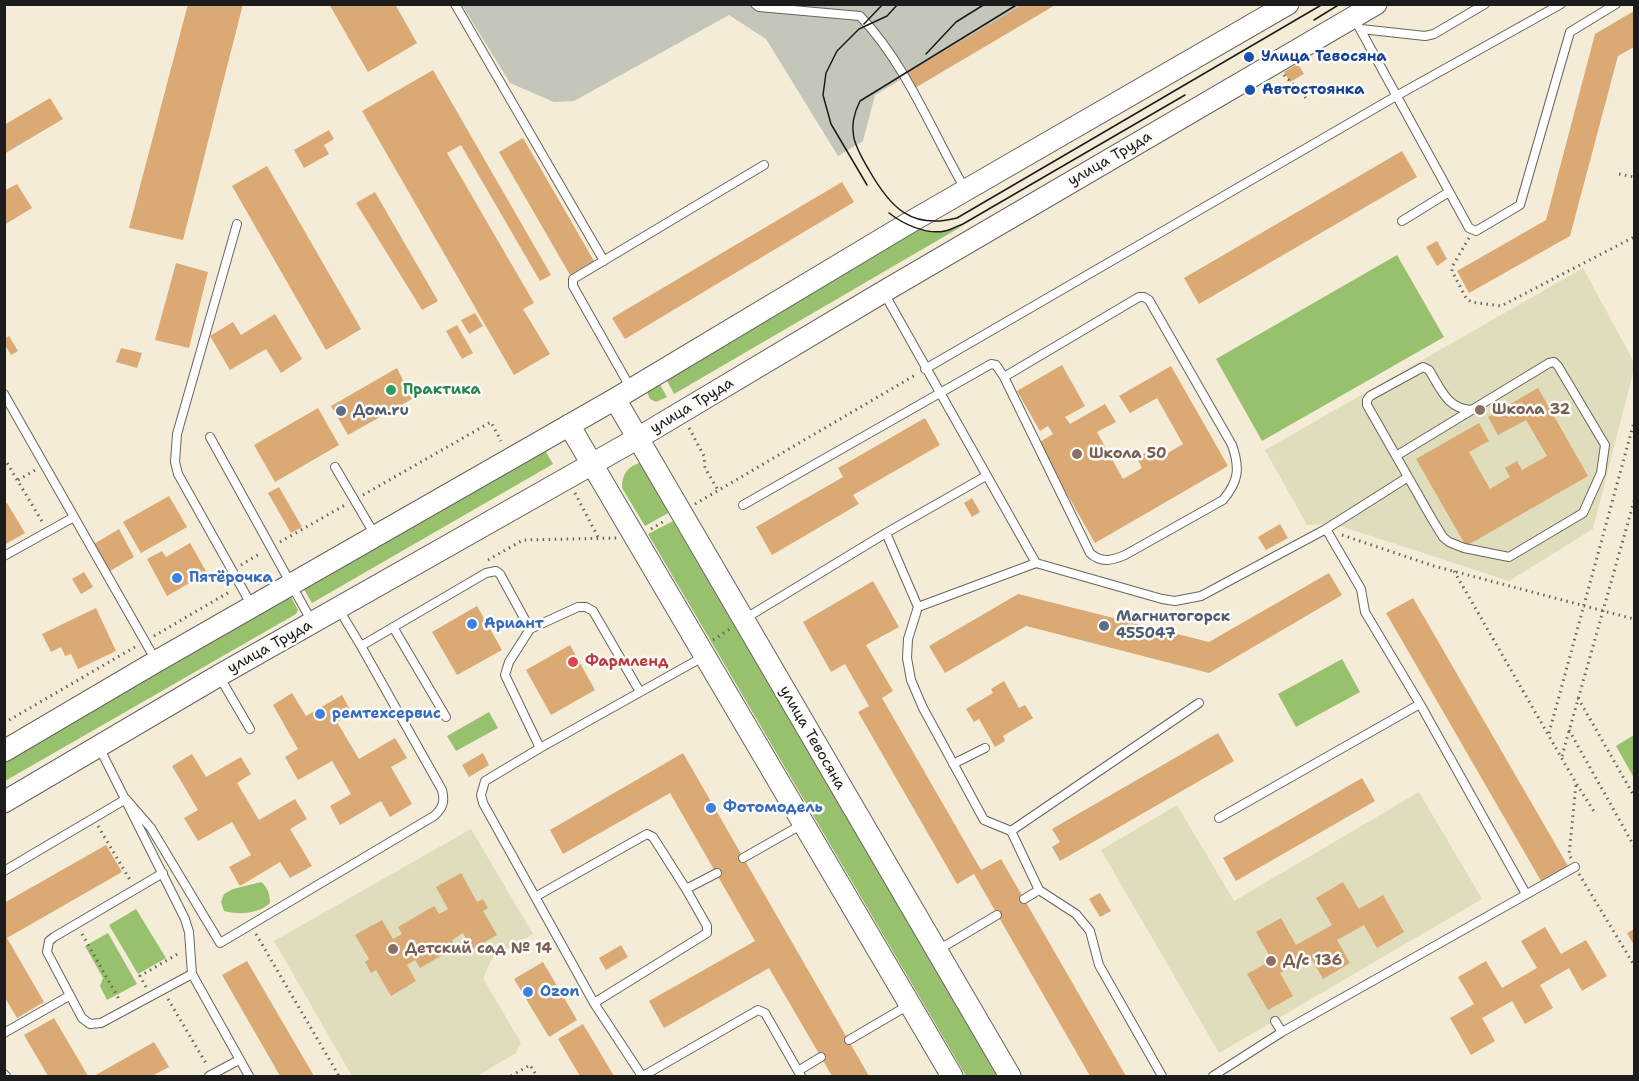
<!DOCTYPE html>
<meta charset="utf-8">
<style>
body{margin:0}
#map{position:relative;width:1639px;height:1081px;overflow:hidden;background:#f5ecd8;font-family:"Shantell Sans",sans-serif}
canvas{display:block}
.frame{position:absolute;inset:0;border:6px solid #1c1c1c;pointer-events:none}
</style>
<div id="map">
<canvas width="1639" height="1081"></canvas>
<div class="frame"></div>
</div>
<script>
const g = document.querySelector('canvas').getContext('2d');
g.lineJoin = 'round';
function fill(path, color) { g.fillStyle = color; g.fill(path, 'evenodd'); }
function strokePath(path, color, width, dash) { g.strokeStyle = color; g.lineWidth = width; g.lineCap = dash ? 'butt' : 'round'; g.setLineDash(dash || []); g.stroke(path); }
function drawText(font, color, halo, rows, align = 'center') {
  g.font = font + ' "Shantell Sans",sans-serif'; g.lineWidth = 5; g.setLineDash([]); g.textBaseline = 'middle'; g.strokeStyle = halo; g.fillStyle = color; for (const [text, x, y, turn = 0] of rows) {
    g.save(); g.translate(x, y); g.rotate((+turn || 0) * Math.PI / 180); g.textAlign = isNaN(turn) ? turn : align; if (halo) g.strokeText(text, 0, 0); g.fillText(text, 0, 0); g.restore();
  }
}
fill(new Path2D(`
 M1583,268L1634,362V369L1593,529L1509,581L1334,524L1307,525L1265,450Z
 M1419,792L1482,899L1219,1053L1101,850L1177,805L1234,901Z
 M471,829L533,934L493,957L483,978L521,1043L516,1053L477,1076H352L274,941Z`), '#dfddbb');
fill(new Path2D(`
 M462,5H1027L875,95L863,141L838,156L766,39L729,15L574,101L554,102L510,83Z`), '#c3c6b9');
fill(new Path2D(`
 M964,225L674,394L665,377L916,229C934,234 947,232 964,225Z
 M1397,255L1444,337L1262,441L1216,359Z
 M658,381L667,397L656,402L650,399L647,392Z
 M543,447L553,464L312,603L302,586Z
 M642,462L677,508L645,526L622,488C622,473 628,466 642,462Z
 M673,521L999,1076H966L648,534Z
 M286,597H291L298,610L296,614L5,781L4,761Z
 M1342,659L1360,692L1296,727L1278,694Z
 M489,712L498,728L456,751L447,736Z
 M1634,735V778L1616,746Z
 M261,882C268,887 270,895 270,903C258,914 240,915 224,911L221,902L224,894L233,889Z
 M136,909L166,958L138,974L109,925Z
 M108,933L137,984L107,1000L100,986L103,978L85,946Z`), '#98c16e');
fill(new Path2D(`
 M188,4H243L183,240L129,228Z
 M329,4H395L417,43L368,72Z
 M1024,4H1057L915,88L907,73Z
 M1634,11V47L1618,56L1570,236L1469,293L1457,271L1546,220L1595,34Z
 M1298,64L1304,74L1290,82L1284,72Z
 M433,70L551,275L540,281L461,145L447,153L534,303L523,309L550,354L514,375L362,111Z
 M50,98L63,119L4,154V125Z
 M329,130L334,139L324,145L329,154L304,168L294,150Z
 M523,138L594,261L570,275L499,152Z
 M1402,151L1417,177L1199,304L1184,278Z
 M267,166L361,329L326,350L232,186Z
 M842,182L854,202L625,339L612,318Z
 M17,184L32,208L4,225V191Z
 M375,192L438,301L422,310L356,203Z
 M1437,241L1447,259L1437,266L1426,247Z
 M176,263L208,272L189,348L155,340Z
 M475,313L483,326L469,334L461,320Z
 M275,314L302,359L281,373L266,349L230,370L210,336L233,322L241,335Z
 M457,325L473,353L462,359L446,331Z
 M9,336L18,351L11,355L4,343V339Z
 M121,348L142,353L137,368L116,362Z
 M1062,365L1085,406L1065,417L1070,424L1105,404L1116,422L1097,432L1123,479L1142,468L1137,458L1151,450L1156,460L1183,444L1157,398L1130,413L1119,396L1171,366L1228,466L1095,543L1038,443L1053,434L1048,426L1040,431L1017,391Z
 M397,368L412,399L348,435L331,406Z
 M1538,388L1588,476L1466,546L1416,459L1479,423L1489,441L1469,452L1490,489L1510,477L1505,468L1517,461L1522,470L1547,456L1526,420L1498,435L1488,417Z
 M318,408L339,445L275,482L254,445Z
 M925,418L940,445L853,495L859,504L772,555L756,527L843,477L838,468Z
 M279,487L302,527L291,533L268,493Z
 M169,496L187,527L141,553L123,522Z
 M972,498L980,512L972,517L964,503Z
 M7,503L25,533L4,545V504Z
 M1280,524L1288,538L1266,550L1258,537Z
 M119,529L134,557L110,571L94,544Z
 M190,543L207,573L167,596L147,559L162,551L166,557Z
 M84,572L93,587L81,594L72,579Z
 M1329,573L1342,595L1209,673L1026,626L945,673L929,646L1018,594L1209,642Z
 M873,581L899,627L866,645L893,691L882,698L981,870L1001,859L1126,1076H1090L974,874L957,884L858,712L869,706L845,664L831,672L803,622Z
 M1413,598L1568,866L1541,881L1386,613Z
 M477,606L502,650L457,675L432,632Z
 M96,608L116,651L78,669L71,654L65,656L61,647L51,652L42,634Z
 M570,645L595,690L551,715L526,670Z
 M1004,681L1019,708L1025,705L1033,718L1003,736L1005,741L995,747L979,719L974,722L966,709L993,693L991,689Z
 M292,693L306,716L342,695L352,713L337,722L359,759L395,738L407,758L391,767L412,804L390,817L381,801L340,825L330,806L351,794L332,761L298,780L285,757L298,749L273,705Z
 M1218,733L1234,761L1060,861L1052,847L1060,842L1052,829Z
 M483,753L489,765L469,777L462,765Z
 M683,753L869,1076H832L769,968L664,1028L649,1001L755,941L670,793L563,854L550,830Z
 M192,754L206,777L241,757L251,774L237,783L259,820L295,799L307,819L290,829L312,866L290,878L280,862L240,886L229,867L251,855L232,822L198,841L184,818L198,810L172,766Z
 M1362,778L1375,801L1236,881L1223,858Z
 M106,845L122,872L7,938L44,1002L17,1018L4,996V903Z
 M461,873L477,902L483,899L488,908L483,911L497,935L472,949L463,933L452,940L456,947L420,968L415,960L407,965L416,981L391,996L376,970L371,973L365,962L369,959L355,935L382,920L393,939L402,934L398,927L434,906L439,914L448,909L436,887Z
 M1343,882L1359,909L1383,895L1404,932L1377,948L1364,925L1337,940L1350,963L1323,979L1310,956L1280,973L1293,996L1268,1010L1247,974L1272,960L1256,932L1281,918L1296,945L1332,925L1316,898Z
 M1100,893L1111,911L1100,917L1089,899Z
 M1545,927L1561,954L1586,940L1607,976L1582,991L1569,968L1540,985L1553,1008L1525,1024L1512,1001L1482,1018L1495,1041L1471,1055L1450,1018L1474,1004L1458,977L1486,961L1502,988L1537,968L1521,941Z
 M1634,929V945L1627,933Z
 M621,945L628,957L606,970L599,958Z
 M247,961L314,1076H280L222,975Z
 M543,962L577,1020L549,1037L514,979Z
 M54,1018L88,1076H48L24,1035Z
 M583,1024L614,1076H580L558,1039Z
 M154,1042L169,1067L152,1076H94Z`), '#dba974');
const lane = new Path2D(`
 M455,4L604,261
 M755,4L759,7L860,16C906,64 932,132 965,189
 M1354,18L1469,228L1476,231L1520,205L1570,32L1616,4
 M1361,29L1425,36L1434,34L1485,4
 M1402,221L1449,192
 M237,224L177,434L175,462L178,474L252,606
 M884,293L1036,563L1162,599L1175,601L1201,596L1326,529L1361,589L1365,612L1420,704L1526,894
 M925,369L1398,95L1561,4
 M630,387L573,286V279L764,165
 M4,394L155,659
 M210,437L312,622
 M1396,456L1549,363L1554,362L1558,366L1605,445L1601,473L1583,513L1509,557L1464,548L1449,542L1443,537L1432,519L1367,405V400L1370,396L1423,367L1429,370C1441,389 1447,409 1472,410
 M335,467L375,535
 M743,505L991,364L996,365L1004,377L1090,553C1101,563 1111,561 1125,555L1223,500C1239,481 1240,468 1232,445L1149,300L1144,297H1139L1004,377
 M1326,529L1408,477
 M886,533L986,476
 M4,556L74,517
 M918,607L1036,563
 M338,608L361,646L486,573L496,571L500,574L530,629L509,662L505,675L540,748L703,657
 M746,618L886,533L918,607L908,639L907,658L911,680L923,708L984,820L1011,831L1039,890L1076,914L1090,931L1099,965L1162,1076
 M393,627L446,717
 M530,629L578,607H586L593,611L640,692
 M219,676L250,729
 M99,747L185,919L189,932L192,974L249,1076
 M540,748L485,781L481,795L483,803L594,1003L642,1076
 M953,764L985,748
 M1219,818L1420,704
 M1011,831L1199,703
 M743,858L801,825
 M4,871L126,799L151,828L220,943L434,816C443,808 445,801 442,790L361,646
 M163,873L54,937L49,941L47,952L82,1018L90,1024L101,1023L192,974
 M535,897L647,834L653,837L686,889
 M1024,899L1039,890
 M938,950L997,915
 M594,1003L707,933V926L686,889L717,873
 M1275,1021L1282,1032
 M4,1033L69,996
 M849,1040L907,1006
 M4,1074L6,1076
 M209,1076L239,1060
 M643,1076L758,1010L765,1013L798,1071
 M801,1076L798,1071L821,1057
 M1213,1076L1282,1032L1575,867`);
const secondary = new Path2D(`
 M615,399L1010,1076
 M569,425L952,1076
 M4,751L157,661L615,399L907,224L1288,4
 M4,802L218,676L638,438L883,292L1376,4`);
strokePath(lane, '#68655e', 10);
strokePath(secondary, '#68655e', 23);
strokePath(new Path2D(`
 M1284,75L1309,101
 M1619,174L1634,177
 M1469,238L1452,267V271L1466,298L1471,302L1501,306L1634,237
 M689,428L704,456L705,468L718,490
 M4,458L43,523
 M18,480L37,469
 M575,493L599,539
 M363,495L491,422L501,441
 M695,504L917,374
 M651,529L666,520
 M1342,535L1434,566L1634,619
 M280,542L345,505
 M488,560L523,540L617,538
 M241,565L261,553
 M1454,571L1576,783L1595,813
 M154,636L231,591
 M713,640L730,629
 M1578,698L1634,796
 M4,723L135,647
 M1569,730L1634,846
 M1549,733L1634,422
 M1562,756L1634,501
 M98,826L130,880
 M1571,858L1569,855L1576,784
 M1579,874L1634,965
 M82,934L120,1001
 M256,934L339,1076
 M146,987L140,976L181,952
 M168,999L207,1065
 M511,1076L530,1065L537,1076`), '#68655e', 3, [1.5, 4.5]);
strokePath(lane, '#fff', 8);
strokePath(secondary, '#fff', 21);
strokePath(new Path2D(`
 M1018,4L860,101C846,129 854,145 869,170C890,207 911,230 957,218L1323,4
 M1314,20L1340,4
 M864,24L883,4
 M926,54L956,22L985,4
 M867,185L831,124L823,95L826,73L837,51L859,29L887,16L898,4
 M889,213C903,224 926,235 945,231C951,230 957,226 963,224L1185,95`), '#1c1c1c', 1.5);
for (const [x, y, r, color] of [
 [1249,57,6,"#1a4fb4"],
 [1250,90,6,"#1a4fb4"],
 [391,390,6,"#2e9e5b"],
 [1480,410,6,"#8d6e63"],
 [341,411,6,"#5c6f8a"],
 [1077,454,6,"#8d6e63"],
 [177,578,6,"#3f7fe0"],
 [472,624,6,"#3f7fe0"],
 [1104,626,6,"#5c6f8a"],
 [573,662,6,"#e0444e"],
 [320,714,6,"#3f7fe0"],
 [711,808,6,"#3f7fe0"],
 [393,949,6,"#8d6e63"],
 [1271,961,6,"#8d6e63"],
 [528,992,6,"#3f7fe0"]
]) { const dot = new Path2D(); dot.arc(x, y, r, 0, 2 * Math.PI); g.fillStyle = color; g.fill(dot); strokePath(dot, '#fdfcf7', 2); }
drawText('bold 15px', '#164399', '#fdfcf7', [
 ["Улица Тевосяна",1261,57],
 ["Автостоянка",1262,90]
], 'left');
drawText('15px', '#1c1c1c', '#fdfcf7', [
 ["улица Труда",1110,159,-30],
 ["улица Труда",692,406,-31],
 ["улица Труда",270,647,-29],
 ["улица Тевосяна",812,738,60]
]);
drawText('bold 15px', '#27864d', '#fdfcf7', [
 ["Практика",403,390]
], 'left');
drawText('bold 15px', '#785e54', '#fdfcf7', [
 ["Школа 32",1492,410],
 ["Школа 50",1089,454],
 ["Детский сад № 14",405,949],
 ["Д/с 136",1283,961]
], 'left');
drawText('bold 15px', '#4e5e75', '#fdfcf7', [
 ["Дом.ru",353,411],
 ["Магнитогорск",1116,617],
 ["455047",1116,634]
], 'left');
drawText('bold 15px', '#366cbe', '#fdfcf7', [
 ["Пятёрочка",189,578],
 ["Ариант",484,624],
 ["ремтехсервис",332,714],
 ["Фотомодель",723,808],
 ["Ozon",540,992]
], 'left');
drawText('bold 15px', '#be3a42', '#fdfcf7', [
 ["Фармленд",585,662]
], 'left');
</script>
